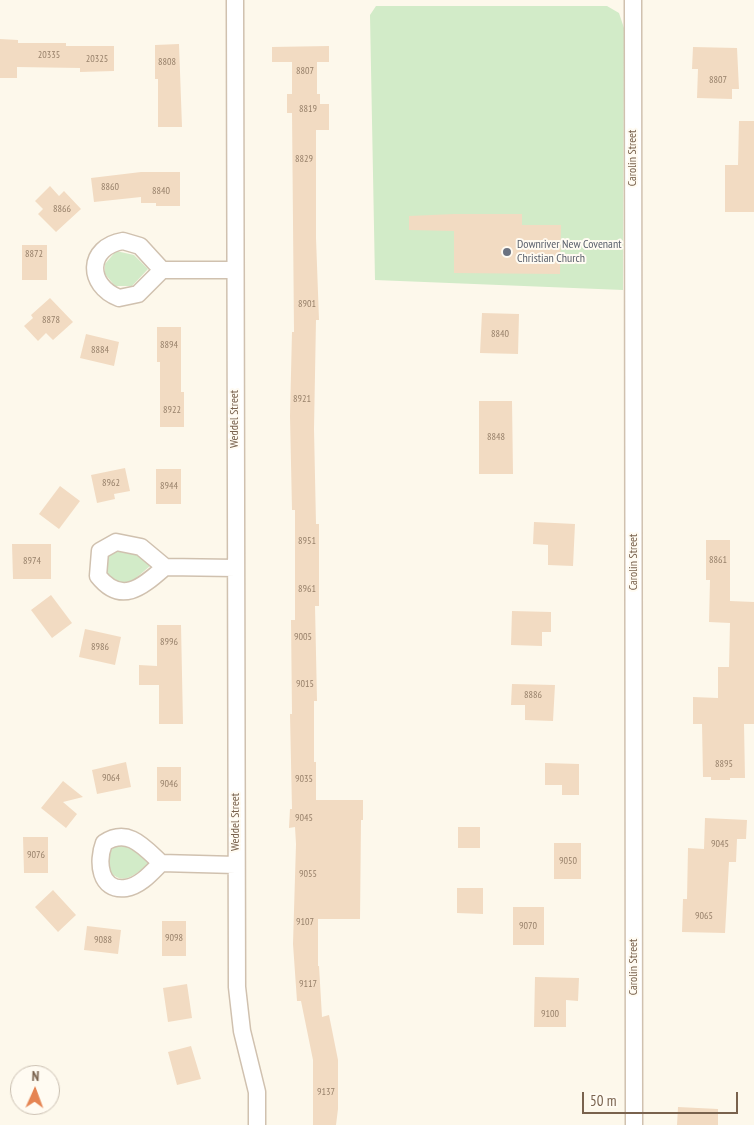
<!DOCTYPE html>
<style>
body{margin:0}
#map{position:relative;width:754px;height:1125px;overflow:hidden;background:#fdf8eb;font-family:"PT Sans Narrow",sans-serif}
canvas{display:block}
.north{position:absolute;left:10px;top:1065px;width:50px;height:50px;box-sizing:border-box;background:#fffbf2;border:1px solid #c9beb0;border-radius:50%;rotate:2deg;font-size:14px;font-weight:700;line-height:20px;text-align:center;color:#79624d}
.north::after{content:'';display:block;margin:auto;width:18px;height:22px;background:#e58452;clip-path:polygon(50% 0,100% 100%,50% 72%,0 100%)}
.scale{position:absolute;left:582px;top:1092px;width:156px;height:22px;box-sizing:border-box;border:2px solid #79624d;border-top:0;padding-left:6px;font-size:15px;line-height:18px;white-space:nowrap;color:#79624d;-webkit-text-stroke:4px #fffbf2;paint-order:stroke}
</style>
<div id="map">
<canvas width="754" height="1125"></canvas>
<div class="north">N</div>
<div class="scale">50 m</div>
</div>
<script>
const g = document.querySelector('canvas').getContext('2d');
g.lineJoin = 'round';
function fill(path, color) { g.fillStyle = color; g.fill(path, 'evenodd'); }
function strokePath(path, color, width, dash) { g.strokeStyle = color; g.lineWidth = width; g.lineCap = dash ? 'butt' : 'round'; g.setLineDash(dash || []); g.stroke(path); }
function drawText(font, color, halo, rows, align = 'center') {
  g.font = font + ' "PT Sans Narrow",sans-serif'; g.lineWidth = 4; g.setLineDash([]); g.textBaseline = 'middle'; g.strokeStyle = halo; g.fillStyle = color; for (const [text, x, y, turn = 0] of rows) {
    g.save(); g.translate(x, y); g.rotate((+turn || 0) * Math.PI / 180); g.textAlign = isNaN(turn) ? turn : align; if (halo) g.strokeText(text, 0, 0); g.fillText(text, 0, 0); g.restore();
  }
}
fill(new Path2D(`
 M376,6H607L619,13L624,28L623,290L375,280L370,15Z
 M116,251L134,255L148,269L132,286H115L105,274V264Z
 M122,548L135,551L150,566L129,584L117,585L105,572L104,561L112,553Z
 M127,843L150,860L149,864C133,875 124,888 107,869L108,855L115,845Z`), '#d2ebc8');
fill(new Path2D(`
 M0,39L18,40V43H66V46H114V71L80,72V68L17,67V78H0Z
 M179,44L182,127H158V79H155V45Z
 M329,46V62H317V94H320V104H329V130H316V238L319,320H316L314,429L316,524H319V606H315L317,701H314V762H316V800H363V820H361L360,919H318V966H319L322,1017L329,1015L338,1060V1109L336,1125H313V1060L301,1001H297L293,944L296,844L295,827L289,828L290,809H292L290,714H292L291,620H295V510H292L290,416L292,332H294L292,113H287V94H292V62H272V47Z
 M693,47L737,48L739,89H732V99L697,98L698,69H692Z
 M739,121H754V212H725V165H738Z
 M141,172H180V206H156V203H141V197L94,202L91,178Z
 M50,186L59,196L64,191L81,209L56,232L38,214L43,209L35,201Z
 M454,214H522V225H561L560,274L454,273V231L409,230V216Z
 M22,245H47V280H22Z
 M50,298L73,322L53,340L46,333L38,341L24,326L33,318L31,315Z
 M482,313L519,314L518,354L480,353Z
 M157,327H181V392H184V427H160V362H157Z
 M86,334L119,342L114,366L80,358Z
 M479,401H512L513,474H479Z
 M125,468L130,491L114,494L115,499L97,503L91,475Z
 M156,469H181V504H156Z
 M60,486L80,501L59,529L39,514Z
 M534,522L575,524L573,566L548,565V545L533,544Z
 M706,540H730V601L754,602V724H744L745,778H730V780H711V777H703L702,724H693V697L718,698V667H729L730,623L709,622L710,580H706Z
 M12,544H51V579H13Z
 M51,595L72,623L52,638L31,610Z
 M512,611L551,612V632H542V646L511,645Z
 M157,625H181L183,724H159V685H139V665L157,666Z
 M85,629L121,637L115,665L79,657Z
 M512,684L555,685L553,721L525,720V705H511Z
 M126,762L131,787L97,794L92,770Z
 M545,763L579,764V795H562V785H545Z
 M157,767H181V801H157Z
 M63,781L83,797L63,802L77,814L66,828L41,808Z
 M705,818L747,820L746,839H737L736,862H729L725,933L682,932L683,899H687L688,848L704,849Z
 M458,827H480V848H458Z
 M23,837H48V873H24Z
 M554,843H581V879H554Z
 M457,888H483V914L457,913Z
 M53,890L76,915L58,932L35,907Z
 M513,907H544V945H513Z
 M162,921H186V956H162Z
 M87,926L121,930L118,954L84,950Z
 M535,977L579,978L578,1001L566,1000V1027H534Z
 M187,984L192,1018L168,1022L163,988Z
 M191,1046L201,1079L177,1085L168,1052Z
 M678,1107L718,1109V1125H677Z`), '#f2dbc2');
const street = new Path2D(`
 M235,0L237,987L242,1031L257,1092V1125
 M633,0L634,1125
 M123,241L140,246L162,270L138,294L119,298C86,285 87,247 123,241Z
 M162,270H235
 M165,567C143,586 122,606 98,576L100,551L116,542L141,547L165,567L236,568
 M161,863C151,873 140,886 126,888C99,892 97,861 104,843C128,827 144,847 161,863L236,865`);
strokePath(street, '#d0c1af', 19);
strokePath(street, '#fff', 16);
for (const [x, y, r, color] of [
 [507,252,5,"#6b7280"]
]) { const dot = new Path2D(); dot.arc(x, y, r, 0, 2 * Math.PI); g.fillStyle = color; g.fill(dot); strokePath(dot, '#fffbf2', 2); }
drawText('10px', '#97806a', null, [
 ["20335",49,55],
 ["20325",97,59],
 ["8808",167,62],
 ["8807",305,71],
 ["8807",718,80],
 ["8819",308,109],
 ["8829",304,159],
 ["8860",110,187],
 ["8840",161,191],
 ["8866",62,209],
 ["8872",34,254],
 ["8901",307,304],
 ["8878",51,320],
 ["8840",500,334],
 ["8894",169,345],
 ["8884",100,350],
 ["8921",302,399],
 ["8922",172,410],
 ["8848",496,437],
 ["8962",111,483],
 ["8944",169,486],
 ["8951",307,541],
 ["8861",718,560],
 ["8974",32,561],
 ["8961",307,589],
 ["9005",303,637],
 ["8996",169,642],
 ["8986",100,647],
 ["9015",305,684],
 ["8886",533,695],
 ["8895",724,764],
 ["9064",111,778],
 ["9035",304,779],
 ["9046",169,784],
 ["9045",304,818],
 ["9045",720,844],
 ["9076",36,855],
 ["9050",568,861],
 ["9055",308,874],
 ["9065",704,916],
 ["9107",305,922],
 ["9070",528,926],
 ["9098",174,938],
 ["9088",103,940],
 ["9117",308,984],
 ["9100",550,1014],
 ["9137",326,1092]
]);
drawText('12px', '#79624d', '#fffbf2', [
 ["Carolin Street",633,158,-90],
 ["Weddel Street",235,419,-90],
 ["Carolin Street",634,562,-90],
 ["Weddel Street",236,822,-90],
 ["Carolin Street",634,967,-90]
]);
drawText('12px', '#5b616d', '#fffbf2', [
 ["Downriver New Covenant",517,245],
 ["Christian Church",517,259]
], 'left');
</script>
